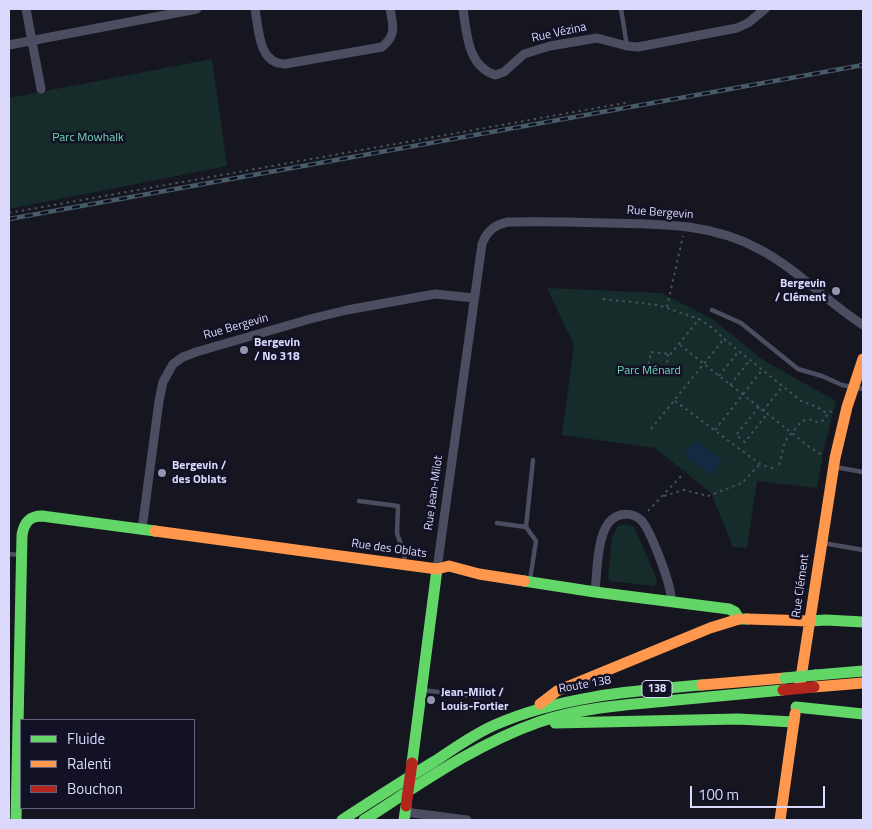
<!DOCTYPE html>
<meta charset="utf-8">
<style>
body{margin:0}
#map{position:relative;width:872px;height:829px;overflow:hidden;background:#161620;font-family:"Titillium Web",sans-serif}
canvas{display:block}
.frame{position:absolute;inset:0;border:10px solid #dad9fc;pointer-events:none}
.legend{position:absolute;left:20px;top:719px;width:175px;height:90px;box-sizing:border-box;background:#131125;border:1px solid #63617b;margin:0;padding:6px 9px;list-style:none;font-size:15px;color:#dad9fc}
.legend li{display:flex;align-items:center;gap:10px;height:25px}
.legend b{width:25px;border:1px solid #63617b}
.scale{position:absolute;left:690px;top:786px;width:135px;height:22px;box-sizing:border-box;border:2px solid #dad9fc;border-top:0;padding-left:6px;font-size:15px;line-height:18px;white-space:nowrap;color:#dad9fc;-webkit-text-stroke:4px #131125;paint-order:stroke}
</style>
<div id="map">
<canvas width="872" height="829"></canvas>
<div class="frame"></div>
<ul class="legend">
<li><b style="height:6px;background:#63d668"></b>Fluide</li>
<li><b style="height:6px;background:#ff974d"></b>Ralenti</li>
<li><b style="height:6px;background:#b3261e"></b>Bouchon</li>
</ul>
<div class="scale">100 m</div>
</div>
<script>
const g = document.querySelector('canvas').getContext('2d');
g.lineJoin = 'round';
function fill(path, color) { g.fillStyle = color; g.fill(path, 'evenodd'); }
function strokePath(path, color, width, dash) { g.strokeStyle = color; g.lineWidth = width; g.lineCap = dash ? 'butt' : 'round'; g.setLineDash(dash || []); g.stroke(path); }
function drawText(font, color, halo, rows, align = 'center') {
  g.font = font + ' "Titillium Web",sans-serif'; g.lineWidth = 5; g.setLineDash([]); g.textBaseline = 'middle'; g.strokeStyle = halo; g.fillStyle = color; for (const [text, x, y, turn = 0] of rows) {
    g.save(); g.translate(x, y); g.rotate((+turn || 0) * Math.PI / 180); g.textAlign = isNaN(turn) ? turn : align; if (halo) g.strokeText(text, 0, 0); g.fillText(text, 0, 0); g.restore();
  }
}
fill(new Path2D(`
 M212,59L227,166L9,209V98Z
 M547,288L661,293L711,318L763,360L836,401L824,449L817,488L757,481L747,548L733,547L711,493L655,448L562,435L574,345Z
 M623,524L633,526L637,533L657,580L654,586L610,581L608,578L612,537L617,527Z`), '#152c2a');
fill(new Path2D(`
 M695,440L722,460L711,475L684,455Z`), '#132a44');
strokePath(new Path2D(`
 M9,213L630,102
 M603,299L658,305L699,319
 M667,307L683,236
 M680,345L812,449L824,456
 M668,354L666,371L648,368L651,352L668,354L670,355L699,319L714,329L724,339L801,401L817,407L828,414
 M719,376L739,351
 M730,385L750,360
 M675,401L760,464L777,470
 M759,407L736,435L745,442L767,414
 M763,411L782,387
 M651,429L724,339
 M715,430L762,370
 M779,465L785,441L802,421L809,419C822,425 822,422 830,411L834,414
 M664,496L684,490L708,496L742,483L760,464
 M648,511L684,473`), '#46525c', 2, [2.5, 4]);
strokePath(new Path2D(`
 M621,9L627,46
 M712,310L741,323L798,369L822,376L842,385L863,389
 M835,467L863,472
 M359,501L398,506L397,533L404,554L405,563
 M497,523L526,527L536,541L530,580
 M526,527L533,460
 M823,543L863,550
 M9,554L20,555
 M422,690L480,697`), '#4c4d61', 4.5);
strokePath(new Path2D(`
 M26,9L41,89
 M255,9C259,29 258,64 285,64L382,47C397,35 393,25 390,9
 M463,9C467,34 467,65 495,75L504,72L524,54L550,46L597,38L627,46L638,47L737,28L748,23L765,9
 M9,45L197,9
 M142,529L159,401L163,382L173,364L183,357L196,352L310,319L347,310L435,294L474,298
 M437,569L482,244C487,231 494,225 508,222C541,221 574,222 607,223C660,224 711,223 759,249C797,269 827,302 863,325
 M595,592C597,573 597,543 606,527C609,521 614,517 620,515C628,513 636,515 642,521C651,532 672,586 671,600
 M405,812L467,820`), '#4c4d61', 9);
strokePath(new Path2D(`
 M524,581L595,592L729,609L735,612L739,619H747
 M810,621L826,620L863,622
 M816,675L863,671
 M796,707L863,714
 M555,723L738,719L794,722
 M412,763L437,569
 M16,820L22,535C24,523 29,516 42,516L155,531
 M342,820C373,800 404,780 435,761C455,748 475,733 497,724C562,696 633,691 702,685
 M364,820C420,784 476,744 539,722C580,708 623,705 666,701C705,697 744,694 783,690
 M404,820L406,806`), '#63d668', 11);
strokePath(new Path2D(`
 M155,531L437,569L449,566L479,574L524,581
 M747,619L810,621
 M800,684L835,458L847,407L863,359
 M702,685L785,678
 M814,687L863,683
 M540,704L557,691L710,628L739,619
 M780,820L795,714`), '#ff974d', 11);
const rail = new Path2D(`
 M9,219L863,65`);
strokePath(rail, '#465c67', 4.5);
strokePath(rail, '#131125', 2.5, [8]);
strokePath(new Path2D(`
 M785,678L816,675`), '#63d668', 11);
strokePath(new Path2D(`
 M783,690L814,687
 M406,806L412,763`), '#b3261e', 11);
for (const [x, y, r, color] of [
 [836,291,5,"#9595af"],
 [244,350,5,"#9595af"],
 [162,473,5,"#9595af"],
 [431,700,5,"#9595af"]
]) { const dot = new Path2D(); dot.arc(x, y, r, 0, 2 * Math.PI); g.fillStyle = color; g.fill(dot); strokePath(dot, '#131125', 2); }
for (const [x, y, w] of [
 [657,689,30]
]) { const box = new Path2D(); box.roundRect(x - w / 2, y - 8.5, w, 17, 4); g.fillStyle = '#131125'; g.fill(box); strokePath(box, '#dad9fc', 1); }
drawText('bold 11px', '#dad9fc', null, [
 ["138",657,689]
]);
drawText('12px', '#dad9fc', '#131125', [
 ["Rue Vézina",559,33,-12],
 ["Rue Bergevin",660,213,4],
 ["Rue Bergevin",236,327,-16],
 ["Rue Jean-Milot",434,493,-82],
 ["Rue des Oblats",389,549,8],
 ["Rue Clément",801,586,-82],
 ["Route 138",585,685,-10]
]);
drawText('12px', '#6bd6b1', '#131125', [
 ["Parc Mowhalk",88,138],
 ["Parc Ménard",649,371]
]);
drawText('bold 12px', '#dad9fc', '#131125', [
 ["Bergevin",826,284,"right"],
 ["/ Clément",826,298,"right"],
 ["Bergevin",254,343],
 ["/ No 318",254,357],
 ["Bergevin /",172,466],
 ["des Oblats",172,480],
 ["Jean-Milot /",441,693],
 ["Louis-Fortier",441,707]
], 'left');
</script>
